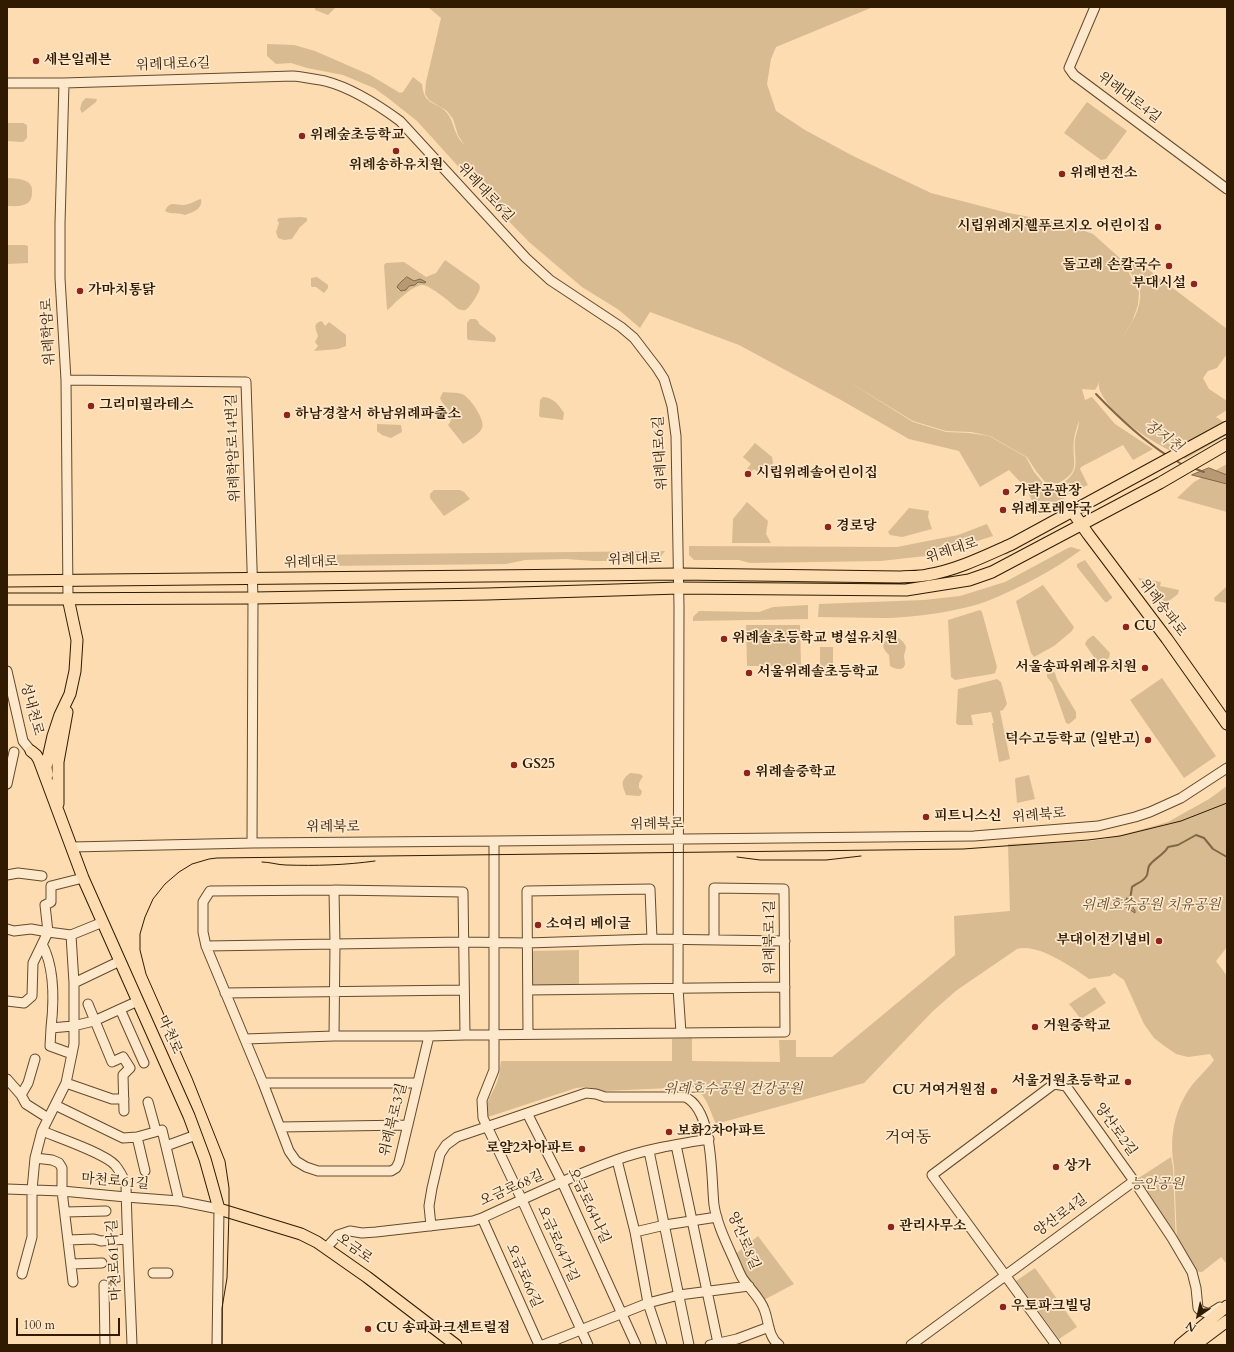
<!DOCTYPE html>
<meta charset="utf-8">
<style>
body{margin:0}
#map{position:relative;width:1234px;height:1352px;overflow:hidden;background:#fcdcb0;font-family:Cardo,serif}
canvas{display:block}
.frame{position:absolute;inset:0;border:8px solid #301b00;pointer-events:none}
.north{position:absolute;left:1178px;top:1296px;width:40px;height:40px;-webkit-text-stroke:3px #fde8cc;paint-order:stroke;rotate:214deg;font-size:11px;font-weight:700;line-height:16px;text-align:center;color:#301b00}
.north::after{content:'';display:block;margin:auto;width:14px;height:18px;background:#301b00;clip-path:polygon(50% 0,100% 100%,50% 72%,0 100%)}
.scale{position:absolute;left:16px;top:1318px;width:104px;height:18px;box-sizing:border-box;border:2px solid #301b00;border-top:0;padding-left:5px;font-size:12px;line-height:14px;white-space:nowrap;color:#301b00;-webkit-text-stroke:3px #fde8cc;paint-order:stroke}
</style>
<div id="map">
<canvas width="1234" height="1352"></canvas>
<div class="frame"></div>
<div class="north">N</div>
<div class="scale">100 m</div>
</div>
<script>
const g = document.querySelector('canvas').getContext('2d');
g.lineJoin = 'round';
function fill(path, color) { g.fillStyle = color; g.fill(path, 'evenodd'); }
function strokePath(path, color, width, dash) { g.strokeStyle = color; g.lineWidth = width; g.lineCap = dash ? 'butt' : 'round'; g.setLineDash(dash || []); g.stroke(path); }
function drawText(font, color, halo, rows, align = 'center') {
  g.font = font + ' Cardo,"Noto Serif KR",serif'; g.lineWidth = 3.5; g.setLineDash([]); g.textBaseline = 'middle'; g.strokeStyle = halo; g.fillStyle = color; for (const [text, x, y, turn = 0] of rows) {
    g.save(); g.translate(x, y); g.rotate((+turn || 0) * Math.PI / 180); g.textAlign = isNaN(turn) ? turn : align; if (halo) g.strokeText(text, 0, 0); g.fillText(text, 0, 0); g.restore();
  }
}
fill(new Path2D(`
 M315,7H336L328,15L315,10Z
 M428,7H873L776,47L771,59L767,84L776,111L805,130L853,156L931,193L1004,212L1065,224L1093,234L1122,260L1139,292L1138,305L1132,322L1122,338C1131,325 1142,308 1140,291C1138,283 1126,266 1122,258L1129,255L1227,329V354L1217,368L1208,371L1203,378L1209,389L1227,401V410L1216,417L1227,424V435L1185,459C1156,443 1115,422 1100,391C1099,388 1099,384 1098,382V385L1095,390L1082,389L1085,400L1092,397L1115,424L1153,449L1133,460L1123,445L1081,467L1080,469L1088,485L1067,495L1061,484C1083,471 1073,459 1075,440C1076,433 1079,427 1079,421C1077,426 1075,433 1074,439C1071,465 1084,471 1053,486L1048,485L1045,482L1036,471L1027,457L990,436L971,432L946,431L913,421L844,379L913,422L946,432L969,433L989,436L1026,457L1034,472L1045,485L1052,489L1060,485L1067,497L1037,511L1026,488L1009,470L980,487L959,451L909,439L841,400L739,345L650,312L640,328L619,310L582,287L529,242L494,206L417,121L388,98L374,88L343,75L307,68L291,63L276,64L267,56V44L294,45L315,51L370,75L400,93L403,92L413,77L422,84C424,107 436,100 447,113C452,119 453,126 456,133C458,138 462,142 465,146L458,135L453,119L447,111L429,100L425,94L426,82L441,18Z
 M86,98L97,99L96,102L82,113L80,109L82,102Z
 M1087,102L1127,131L1106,159L1101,160L1064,133Z
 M7,123H23L27,125V138L23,142L7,141Z
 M9,178C19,179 34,179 32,193C32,198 30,202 26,204C20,207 13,206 7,206V179Z
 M201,199C203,209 193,212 185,215C179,212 172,215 165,211C171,198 178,208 188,204C193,203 196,200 201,199Z
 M301,217L307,218V221L300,227L292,239L284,240L278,238L276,232L279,223L277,220L279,218Z
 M7,245H25L28,246V263L7,264Z
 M445,260L479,284L480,288C479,293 470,308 465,310C462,311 460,309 458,309C451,303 429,284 422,285C414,286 404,295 398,300C394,303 391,308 387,310L384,265L386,263L404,262L426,277L436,273Z
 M317,277L328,285V288L324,293L316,287H312L311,286V278Z
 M470,319H475L478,321L479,324L495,336L496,339L495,342L468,340L467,338V323Z
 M322,321L325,326L329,322L346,335V346L338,349L314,351L318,346L315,342L318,336C316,329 312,323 322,321Z
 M443,392C449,393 457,392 462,394C470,397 486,421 482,428C479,435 469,440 463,444L448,425C458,414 444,408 440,398Z
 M543,397C554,398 558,404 564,413L563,420L540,417L539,416L540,400Z
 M377,424L401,425L402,432L391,438L382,435L377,431Z
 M755,443L772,457L773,463L763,476L754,469L751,472L747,469L751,464L743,457Z
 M1227,464V512L1177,498L1194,482Z
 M434,490H460L464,492L470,499L444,516L430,498V494Z
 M747,502L768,521L766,534L771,543H732L733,519Z
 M909,508L929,511L928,517L932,529L902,537L890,535L888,532Z
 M987,524L993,536L934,555L881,561L750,563L739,560H694L689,555V546L897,547L958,535Z
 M1071,547L1081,550C1054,570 1021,587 990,600C963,611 912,618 882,618C861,618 839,617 818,617L819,604L924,600L960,596L1005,582L1068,548Z
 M665,551L659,559L656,561H594L566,559L525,560L506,564L325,566L314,562H304L303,555Z
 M1085,560L1112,597V598L1107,602H1105L1077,567V564Z
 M1138,578L1161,582L1160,586L1179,590L1178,594L1162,606H1160Z
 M1043,585L1074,627L1072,631L1054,646L1034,657L1031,653L1016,601Z
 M1227,586V603L1215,601L1214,598Z
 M808,605V619L693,621V617L699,611L759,612L773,607Z
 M980,610L982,612L997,667L995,673L992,674L955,680L951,677L948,620Z
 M746,625H800L801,666H747Z
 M891,636C898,636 904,641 906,647C906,650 904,653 904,657C904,659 905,661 905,663C905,672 894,669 890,666L889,655C881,647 881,644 891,636Z
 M1092,636H1094L1110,653L1109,658L1103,663H1098L1085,644L1087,640Z
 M820,647H833V670H820Z
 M1052,670L1055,673L1057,680L1076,712V718L1069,724L1066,723L1052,683L1047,677V673Z
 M1162,678L1216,756L1184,778L1130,700Z
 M997,679L1001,682L1007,704L1003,710L1000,711L1010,759L999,762L992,723H994L991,712L971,715L973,725H958L956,723L958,689Z
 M630,773L640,774L643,776L639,783V788L642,791L641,795L639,796L626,795C622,784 620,781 630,773Z
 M1029,775L1035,799L1017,803L1015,779L1016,778Z
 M1227,786V947L1216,961L1227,976V1264L1221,1257L1202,1272L1193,1271L1177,1243L1174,1166C1169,1139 1174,1111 1190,1088C1197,1078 1207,1070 1214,1060L1210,1054L1188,1057L1176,1054L1163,1045L1154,1038L1144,1024L1124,980L1114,973L1110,976L1089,979C1072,967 1038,943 1017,949L957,990L933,1011L864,1083L716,1124C710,1111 706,1093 692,1087L604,1091L587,1087L576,1088L488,1117C485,1103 489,1099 495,1087C499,1079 500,1070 501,1061H672V1039L692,1038V1061L780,1062L779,1040H796V1057H832L955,955L954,916L1010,911L1008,844L1089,841L1105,839L1136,831L1168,822L1209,799Z
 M579,950V985L535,986L530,983V955L533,951Z
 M1095,987L1106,1003L1081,1019L1069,1004Z
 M1171,1157L1173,1167L1176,1246L1134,1181Z
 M758,1236L794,1284L760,1302L733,1256Z
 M1035,1268L1077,1327L1059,1339L1016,1281Z`), '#d9bb92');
const water = new Path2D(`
 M407,277L414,281L420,279L426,282L425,283L418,282L415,285L409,286L406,290L401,291L397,287L399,284Z
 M1209,468L1227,475V484L1192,475Z
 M1127,898L1132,901L1134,906L1133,908L1135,910V913L1123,905L1120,900H1126Z`);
fill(water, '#b79a74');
strokePath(water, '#816746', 1);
strokePath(new Path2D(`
 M1096,394C1118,417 1141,439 1168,456
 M1175,460L1183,465
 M1193,468L1204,472
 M1130,900L1132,887C1137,883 1145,881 1147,875C1148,872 1148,868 1149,866C1153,859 1164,855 1168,847L1178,845L1196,835L1204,838L1213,849L1227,857`), '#816746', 2);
const minor = new Path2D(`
 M1095,7L1069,68L1074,75L1227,189
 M7,83H64L293,76C304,77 314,79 325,81C352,88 377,104 400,121L526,258L550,280L621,327L634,338L657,368L664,379L672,406L676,436L679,607L678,988L681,1033
 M64,83L60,223V278L66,380L68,598
 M66,380L246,382L253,598L252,843
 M7,671L23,741L31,751
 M7,784L14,752
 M494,841V1070L482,1100L483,1118L522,1200L588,1345
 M72,847L252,843L494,841L974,836L1098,826L1135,817L1150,812L1181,798L1227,768
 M7,875L18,873L42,876
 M7,929L14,931L31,929L48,932L45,905L51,902V886L83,878
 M42,944C55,968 54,1002 51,1028L73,1026L94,1021L138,1001
 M206,946L464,942L527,943L652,939L785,941
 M74,983L120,961
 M528,990L785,987
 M225,993L464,990
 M7,1001L24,1003L32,996L33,963L48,932L71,935L103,922
 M88,1004L112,1062L123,1057L130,1068L123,1075L124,1111
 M120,1009L144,1063
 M51,1028L50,1046L72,1054
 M528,1034L527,891L650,889L652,939
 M334,1036L335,944L334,890
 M429,1036L399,1162L396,1168L391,1171H318L306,1167L296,1161L289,1151L263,1083L206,946L203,932V902L210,891L334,890L463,892L465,1035
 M245,1039L334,1036H429L465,1035L785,1032L784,889L714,888V940
 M7,1079L21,1095L26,1104L48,1118
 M66,1083L112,1099H124
 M263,1083H418
 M21,1095L28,1083L35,1059
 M148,1102L156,1131
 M55,1105L123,1138L137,1137L162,1130L179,1201
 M527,1113L562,1182L636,1345
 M280,1127L408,1125
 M42,1131C59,1138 104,1153 115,1165C120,1171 123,1177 126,1184C127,1238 130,1291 132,1345
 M137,1137L145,1171
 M676,1145L718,1343
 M166,1146L196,1135
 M649,1151L689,1345
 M35,1158L52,1160L59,1163L62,1168V1191L73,1282
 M617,1160L635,1232L648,1303L662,1345
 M7,1189L62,1191L126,1197L179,1201L219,1209L217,1345
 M65,1212L106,1211
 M482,1218L539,1345
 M431,1226L429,1206L432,1188L440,1154L446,1145L457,1137L586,1093L596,1094L605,1097H685C714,1110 711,1178 714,1205C717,1224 726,1242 734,1260C737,1266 739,1273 743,1279C750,1289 760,1298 764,1309C769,1321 768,1337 779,1345
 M635,1232L665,1225L717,1217
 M68,1240L94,1239L101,1241L127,1239
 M326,1248L338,1235L350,1231L362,1233L376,1232L473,1221L482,1218C526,1198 571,1176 616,1160C646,1149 678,1144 709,1139
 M71,1264L102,1263
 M153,1273H168
 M22,1274L32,1237V1190L35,1158L42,1131L66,1083L74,1044V983L71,935
 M104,1285L105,1345
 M543,1345L648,1303L679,1295L749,1286
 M710,1345L737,1339L769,1327
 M911,1345L1134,1181
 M1056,1345L932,1175L1054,1084L1066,1086L1134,1181L1172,1238L1192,1272L1196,1288L1198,1308L1201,1311L1209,1314L1220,1307`);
const major = new Path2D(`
 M1072,511L1088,534L1167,639L1227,724
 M7,581L679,574L899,577C908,576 918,577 927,575C957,570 985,556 1012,544L1227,427
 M7,599L253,598L487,594L679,588L906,590L969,580L992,572L1160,483L1227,444
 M31,751L36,755L39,760L83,878L189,1116L205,1159L219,1209L301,1234L317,1242L367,1277L456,1345
 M47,775L46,767L53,736L60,715L70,694L75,671L77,640L68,598
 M58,804V762L67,712
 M1180,1345L1227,1306
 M1195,1345L1227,1321`);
strokePath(minor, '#634b2c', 11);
strokePath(major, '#301b00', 13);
strokePath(minor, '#fde8cc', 9);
strokePath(major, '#fcdcb0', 11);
strokePath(new Path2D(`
 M737,857L760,860H826L861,856
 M262,862C270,862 278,865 286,865C316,866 346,865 375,861
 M222,1345V1308L227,1278L229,1212V1188L225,1161L192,1078L146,974L140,950V934L145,917L153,899L165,884L179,872L192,864L209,859L217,858L963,849L1088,840L1120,836L1181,821L1227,803`), '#301b00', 1);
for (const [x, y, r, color] of [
 [36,61,4,"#8f2418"],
 [302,136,4,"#8f2418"],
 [396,151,4,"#8f2418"],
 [1062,174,4,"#8f2418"],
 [1158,227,4,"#8f2418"],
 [1169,266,4,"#8f2418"],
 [1194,284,4,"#8f2418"],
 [80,291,4,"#8f2418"],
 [91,406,4,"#8f2418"],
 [287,415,4,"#8f2418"],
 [748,474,4,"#8f2418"],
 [1006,492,4,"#8f2418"],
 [1003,510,4,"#8f2418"],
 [828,527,4,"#8f2418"],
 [1126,627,4,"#8f2418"],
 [724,639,4,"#8f2418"],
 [1145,668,4,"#8f2418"],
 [749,673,4,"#8f2418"],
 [1148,740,4,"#8f2418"],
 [514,765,4,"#8f2418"],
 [747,773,4,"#8f2418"],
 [926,817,4,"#8f2418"],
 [538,925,4,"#8f2418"],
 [1159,941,4,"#8f2418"],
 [1035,1027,4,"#8f2418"],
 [1128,1082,4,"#8f2418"],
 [994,1091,4,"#8f2418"],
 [669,1132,4,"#8f2418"],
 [582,1149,4,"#8f2418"],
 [1056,1167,4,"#8f2418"],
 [891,1227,4,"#8f2418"],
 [1003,1307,4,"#8f2418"],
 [368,1329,4,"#8f2418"]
]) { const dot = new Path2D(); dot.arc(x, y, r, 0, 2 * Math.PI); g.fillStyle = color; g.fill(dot); strokePath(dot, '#fde8cc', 1.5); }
drawText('bold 14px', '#301b00', '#fde8cc', [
 ["세븐일레븐",44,61],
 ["위례숲초등학교",310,136],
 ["위례송하유치원",396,166,"center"],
 ["위례변전소",1070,174],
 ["시립위례지웰푸르지오 어린이집",1150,227,"right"],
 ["돌고래 손칼국수",1161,266,"right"],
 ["부대시설",1186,284,"right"],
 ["가마치통닭",88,291],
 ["그리미필라테스",99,406],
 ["하남경찰서 하남위례파출소",295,415],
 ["시립위례솔어린이집",756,474],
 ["가락공판장",1014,492],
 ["위례포레약국",1011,510],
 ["경로당",836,527],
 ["CU",1134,627],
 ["위례솔초등학교 병설유치원",732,639],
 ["서울송파위례유치원",1137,668,"right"],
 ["서울위례솔초등학교",757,673],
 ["덕수고등학교 (일반고)",1140,740,"right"],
 ["GS25",522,765],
 ["위례솔중학교",755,773],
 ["피트니스신",934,817],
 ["소여리 베이글",546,925],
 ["부대이전기념비",1151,941,"right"],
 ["거원중학교",1043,1027],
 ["서울거원초등학교",1120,1082,"right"],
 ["CU 거여거원점",986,1091,"right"],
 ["보화2차아파트",677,1132],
 ["로얄2차아파트",574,1149,"right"],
 ["상가",1064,1167],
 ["관리사무소",899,1227],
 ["우토파크빌딩",1011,1307],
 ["CU 송파파크센트럴점",376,1329]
], 'left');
drawText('14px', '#301b00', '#fde8cc', [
 ["위례대로6길",173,65,-2],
 ["위례대로4길",1129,98,37],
 ["위례대로6길",485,193,47],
 ["위례학암로",49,332,-93],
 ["위례학암로14번길",234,448,-92],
 ["위례대로6길",661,453,-93],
 ["위례대로",952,551,-18],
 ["위례대로",635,560,-1],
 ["위례대로",311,563,-1],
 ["위례송파로",1162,608,53],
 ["성내천로",31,709,75],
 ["위례북로",1039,816,-5],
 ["위례북로",657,825,-1],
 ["위례북로",333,828],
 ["위례북로1길",771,937,-90],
 ["마천로",169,1035,66],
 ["위례북로3길",394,1120,-76],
 ["양산로2길",1115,1130,54],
 ["마천로61길",115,1182,5],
 ["오금로68길",512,1189,-24],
 ["오금로64나길",588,1206,65],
 ["양산로4길",1061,1216,-36],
 ["양산로8길",743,1241,67],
 ["오금로64가길",557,1244,66],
 ["오금로",354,1249,36],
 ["마천로61다길",115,1260,-93],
 ["오금로66길",523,1276,66]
]);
drawText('italic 14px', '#634b2c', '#fde8cc', [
 ["위례호수공원 치유공원",1151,906],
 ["위례호수공원 건강공원",733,1090],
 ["능안공원",1157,1185]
]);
drawText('italic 15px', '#664e2e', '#fde8cc', [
 ["장지천",1163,437,36]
]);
drawText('16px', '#301b00', '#fde8cc', [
 ["거여동",908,1138]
]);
</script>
